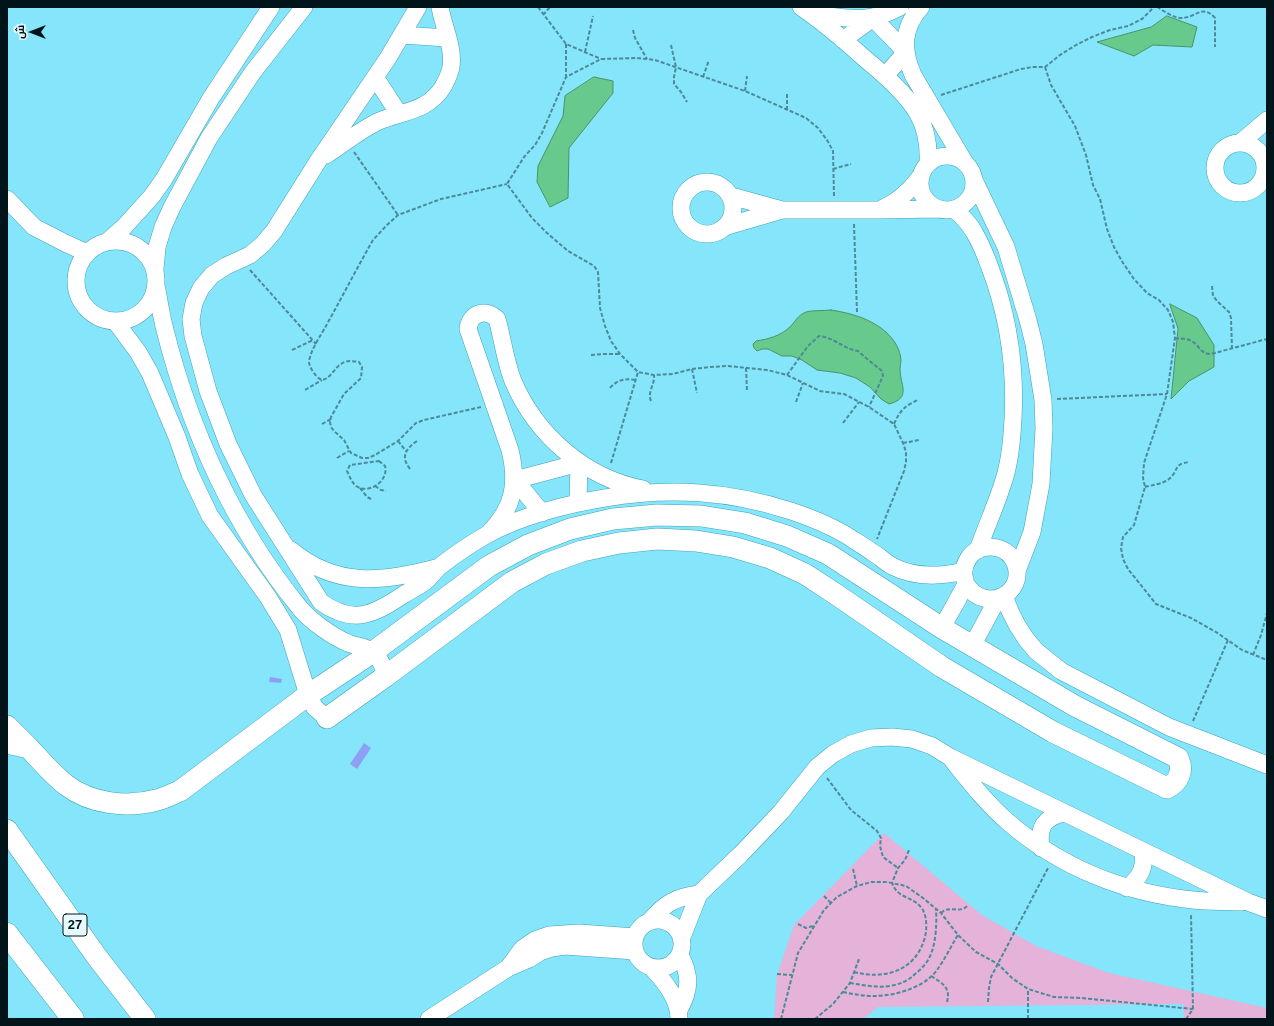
<!DOCTYPE html>
<meta charset="utf-8">
<style>
body{margin:0}
#map{position:relative;width:1274px;height:1026px;overflow:hidden;background:#85e5fb;font-family:Helvetica,Cairo,sans-serif}
canvas{display:block}
.frame{position:absolute;inset:0;border:8px solid #011419;pointer-events:none}
.north{position:absolute;left:12px;top:12px;width:40px;height:40px;-webkit-text-stroke:3px #e8f9fd;paint-order:stroke;rotate:270deg;font-size:11px;font-weight:700;line-height:16px;text-align:center;color:#011419}
.north::after{content:'';display:block;margin:auto;width:14px;height:18px;background:#011419;clip-path:polygon(50% 0,100% 100%,50% 72%,0 100%)}
</style>
<div id="map">
<canvas width="1274" height="1026"></canvas>
<div class="frame"></div>
<div class="north">ش</div>
</div>
<script>
const g = document.querySelector('canvas').getContext('2d');
g.lineJoin = 'round';
function fill(path, color) { g.fillStyle = color; g.fill(path, 'evenodd'); }
function strokePath(path, color, width, dash) { g.strokeStyle = color; g.lineWidth = width; g.lineCap = dash ? 'butt' : 'round'; g.setLineDash(dash || []); g.stroke(path); }
function drawText(font, color, halo, rows, align = 'center') {
  g.font = font + ' Helvetica,sans-serif'; g.lineWidth = 4; g.setLineDash([]); g.textBaseline = 'middle'; g.strokeStyle = halo; g.fillStyle = color; for (const [text, x, y, turn = 0] of rows) {
    g.save(); g.translate(x, y); g.rotate((+turn || 0) * Math.PI / 180); g.textAlign = isNaN(turn) ? turn : align; if (halo) g.strokeText(text, 0, 0); g.fillText(text, 0, 0); g.restore();
  }
}
fill(new Path2D(`
 M884,833L982,915L1036,946L1109,973L1267,1008V1019H1184L1183,1004L878,1007L863,1019H774L777,975L794,925Z`), '#e5b2da');
const water = new Path2D(`
 M1167,16L1197,27L1192,47L1153,45L1134,56L1097,42L1151,27Z
 M594,77L613,81V93L569,148L568,198L550,207L537,182L538,166L563,116L565,96Z
 M1170,304L1197,318L1214,345V367L1189,381L1171,399L1178,329Z
 M831,310C851,313 872,319 887,333C895,341 900,349 901,360C901,363 900,366 900,369C900,385 912,398 889,404L881,399L870,387L856,378L840,373L817,370L802,360L792,356H782L768,349H762L757,351L754,348L753,344L756,341C769,339 780,336 790,327C795,322 798,315 806,312C813,310 823,311 831,310Z`);
fill(water, '#68c98c');
strokePath(water, '#49936a', 1);
fill(new Path2D(`
 M270,677L282,679L281,683L269,682Z
 M364,743L371,748L357,769L350,764Z`), '#8e9ff6');
const minor = new Path2D(`
 M418,7L388,58L318,161L274,231L263,244L250,255L226,266L212,275L201,288L194,303L191,319L193,336L208,391L228,444L253,495L321,602C353,625 373,615 403,595C411,590 420,586 427,580C431,576 435,571 439,567C453,556 472,543 488,534C521,516 567,504 605,498C670,487 729,491 791,511C809,517 829,525 846,535C855,541 864,546 872,552C879,556 885,562 892,566C915,578 939,577 964,571
 M801,7C823,22 843,39 863,57C881,72 906,93 918,114C927,130 929,146 928,164
 M921,7C902,28 902,50 913,75L965,163
 M810,13C846,18 866,25 900,7
 M402,35L447,38
 M843,40L873,18L906,52L885,76
 M375,77L399,114
 M1240,143L1267,120
 M1215 168a25 25 0 1 1 50 0a25 25 0 1 1-50 0Z
 M326,155C343,144 359,131 377,122C402,111 427,112 443,87C446,81 450,74 451,67C454,47 443,26 440,7
 M920 183a27 27 0 1 1 54 0a27 27 0 1 1-54 0Z
 M974,180L1006,247L1028,320L1034,344L1043,400L1044,428L1041,484L1032,532L1017,571
 M681 208a26 26 0 1 1 52 0a26 26 0 1 1-52 0Z
 M731,196L782,210H879L939,209
 M7,199L34,227L65,243L87,253
 M881,209C898,202 909,192 920,177
 M954,209C962,216 969,223 974,232C980,242 985,254 989,265C1010,319 1017,377 1012,434C1011,447 1009,461 1006,473C999,499 987,524 978,550
 M727,226L782,210
 M76 281a40 40 0 1 1 80 0a40 40 0 1 1-80 0Z
 M108,241L124,227L152,196L164,179L211,98L271,7
 M155,269L157,247L163,227L172,207L209,138L253,72L304,7
 M156,285C159,300 161,315 165,330C190,430 234,527 299,607C309,620 333,637 348,643C355,646 367,647 373,652C380,658 384,668 386,676
 M115,321L138,352L150,373L177,437L190,474L210,516L268,597L288,630L308,695L315,708L327,718
 M542,513L515,480L579,463L578,503
 M490,532C514,507 518,483 510,450L468,329C470,313 485,308 497,319C503,340 505,361 513,381C536,435 585,478 643,489
 M291,550C336,588 384,582 436,568
 M1004,596L1010,611L1017,625L1026,639L1036,651L1061,671L1169,727L1267,765
 M942,628C947,618 953,608 958,599C960,594 964,590 965,585C966,582 965,580 964,576C963,570 965,564 968,559C979,541 1007,544 1015,563C1027,593 985,615 966,584
 M972,646L998,598
 M953,761C970,782 987,804 1008,822C1060,867 1124,893 1193,900C1209,902 1225,901 1242,902
 M1041,848C1038,827 1044,817 1065,813
 M1127,888C1141,877 1145,868 1143,851
 M634 944a24 24 0 1 1 48 0a24 24 0 1 1-48 0Z
 M650,921C665,903 676,897 699,894
 M682,937L699,894L741,854L781,812L817,767L833,754L851,744L871,738L892,737L912,739L932,746L950,757L1248,902L1267,909
 M508,968L522,949L535,940L549,935L579,933L635,937
 M652,968C665,982 679,999 679,1019
 M679,1010C690,990 691,976 680,955
 M429,1019L508,968L529,959L540,952L552,948L565,946L635,951`);
const major = new Path2D(`
 M7,726L29,748L7,743
 M29,748C41,761 52,774 66,785C91,804 127,808 157,800C165,798 172,794 180,791L308,695L373,652L489,566L528,545L570,529L613,519L657,515L701,516L745,523L787,536L828,554L942,628L1075,706L1178,758C1184,771 1179,782 1167,788L1053,732L942,667L837,595L805,574L770,558L733,547L696,541L657,539L619,543L582,551L546,564L512,582L386,676L327,718
 M7,830L97,957L145,1019`);
const highway = new Path2D(`
 M7,934L73,1019`);
strokePath(minor, '#3fa2b7', 18);
strokePath(major, '#3fa2b7', 22);
strokePath(highway, '#3fa2b7', 23);
strokePath(new Path2D(`
 M538,7L566,44L601,59
 M1157,7C1164,11 1172,17 1180,18C1195,19 1202,3 1215,18V47
 M543,15L550,7
 M633,30L635,38L647,59
 M566,44V76
 M671,45L676,67L674,77V84L681,92L687,102
 M585,52L593,16
 M1045,67L1051,85L1075,126L1086,155L1093,185L1100,199L1107,229L1114,247L1123,263L1134,279L1147,293L1159,300L1168,310L1173,322L1175,338L1167,394L1144,463L1143,478L1145,487L1134,525L1123,537L1121,548L1123,559L1128,569L1156,604L1191,618L1216,632L1242,650L1267,660
 M703,77L709,60
 M745,91L747,76
 M941,95L1021,69L1033,67H1045L1060,55L1076,45L1092,37L1110,30L1128,26L1142,19L1154,7
 M787,110V93
 M354,152L398,215
 M833,169L851,164
 M834,196L833,151L827,140L818,128L806,118L745,91L655,60L637,58L601,59L566,77L542,133L535,145L524,157L507,184L532,218L547,233L568,251L594,266L598,272L600,308L605,326L611,341L620,354L638,372L654,375L673,374L692,369L710,367L728,366L767,370L787,375L820,391L844,394L869,407L894,424L903,443L906,452V462L904,471L877,539
 M854,224L857,312
 M250,270L316,344
 M1212,286L1213,296L1218,302L1229,312L1231,318L1232,349
 M1175,338C1179,339 1185,338 1189,340C1199,343 1199,354 1211,354L1267,339
 M292,350L313,340
 M591,355L603,354H620
 M746,368L747,391
 M692,369L697,393
 M787,375L808,346L819,336C833,337 844,349 858,351L866,358L882,371L883,376L869,407
 M610,388C617,380 625,378 636,380
 M305,390L322,380
 M1057,399L1167,394
 M651,401C647,392 655,385 654,375
 M796,402L803,383
 M481,407L424,420L416,423L398,441L375,455L368,458H362L351,453L344,440L334,431L331,427L330,422L331,417L344,394L361,378L362,367L359,362C353,361 346,360 341,364C335,367 328,383 320,379C316,377 309,367 309,362C310,351 321,335 326,326C342,297 357,268 373,240L386,226L398,215L441,199L507,184
 M843,423L859,402
 M322,424L331,419
 M894,424C900,411 904,406 918,400
 M398,441L406,451
 M903,443L919,440
 M337,458L349,451
 M379,461L385,466C389,480 370,494 358,487C352,484 350,477 347,471L350,465Z
 M611,463L638,372
 M410,469C400,456 406,449 417,441
 M375,486L381,490L386,491
 M1145,487C1152,485 1163,484 1169,479C1179,471 1173,464 1189,462
 M360,488L367,497L371,499
 M1253,655L1261,635L1267,613
 M1193,721L1228,640
 M827,778L851,810L877,831L881,838L880,846L883,857L898,868
 M853,869L857,886
 M824,896L831,903
 M941,913C950,904 960,915 968,905
 M798,924L806,928L813,926
 M854,972C885,980 916,971 925,937C927,929 927,918 923,910C917,900 907,899 899,893C895,890 894,887 892,883L898,868L905,860L909,850
 M777,974L792,975
 M931,976C942,983 951,987 947,1002
 M850,983C863,985 877,988 890,986C900,984 908,981 915,974C919,971 923,967 926,963C936,950 937,925 936,909
 M843,992C853,994 863,996 873,996C895,996 924,988 937,970C945,959 951,946 958,935
 M988,1002L989,988L991,977L1048,868
 M764,1019H768
 M781,1019L798,953L824,910L837,897L857,886L871,882H887L906,886L923,898L941,913L958,935L976,952L998,964L1012,978L1028,989L1054,997L1081,998L1193,1009
 M815,1019L833,1004L850,983L859,959
 M1028,1019V989
 M1186,1019L1193,1009L1191,914`), '#4c8a99', 2, [4, 2]);
strokePath(minor, '#fff', 17);
strokePath(major, '#fff', 21);
strokePath(highway, '#fff', 22);
for (const [x, y, w] of [
 [75,925,24]
]) { const box = new Path2D(); box.roundRect(x - w / 2, y - 11, w, 22, 3); g.fillStyle = '#e8f9fd'; g.fill(box); strokePath(box, '#011419', 1); }
drawText('bold 13px', '#011419', null, [
 ["27",75,925]
]);
</script>
